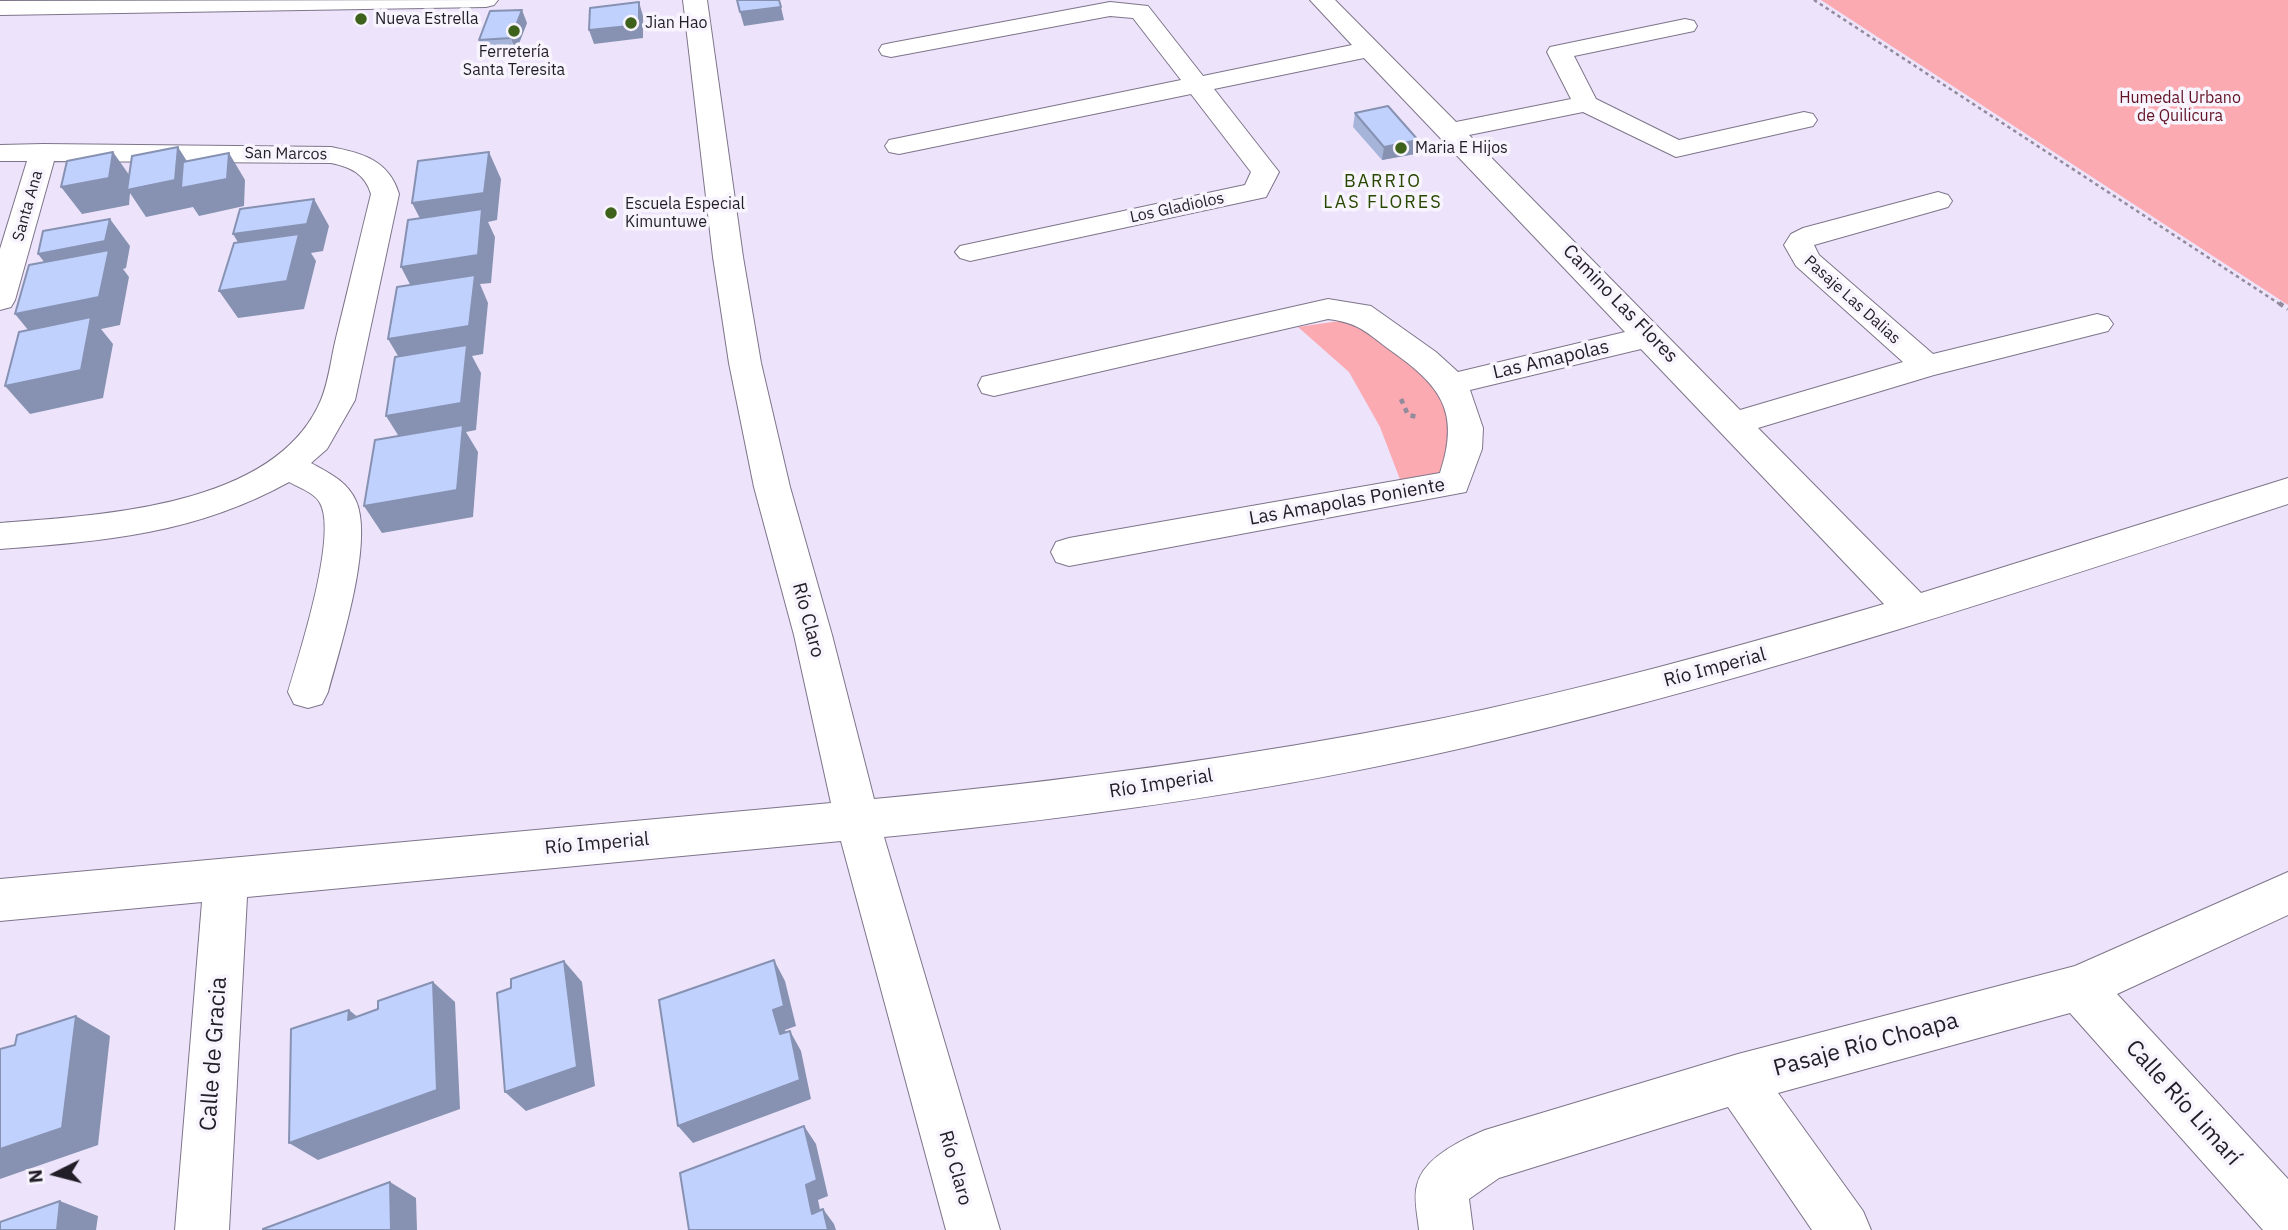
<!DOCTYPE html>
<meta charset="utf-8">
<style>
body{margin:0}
#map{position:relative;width:2288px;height:1230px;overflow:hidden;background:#ede3fb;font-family:"IBM Plex Sans",sans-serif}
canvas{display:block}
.north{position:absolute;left:21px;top:1139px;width:70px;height:70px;-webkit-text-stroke:5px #f8f4fd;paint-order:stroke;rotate:264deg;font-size:19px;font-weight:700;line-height:28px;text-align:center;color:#221e27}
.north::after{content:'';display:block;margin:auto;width:24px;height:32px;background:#221e27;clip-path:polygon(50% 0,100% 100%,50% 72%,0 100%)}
</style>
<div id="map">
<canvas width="2288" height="1230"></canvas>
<div class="north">N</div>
</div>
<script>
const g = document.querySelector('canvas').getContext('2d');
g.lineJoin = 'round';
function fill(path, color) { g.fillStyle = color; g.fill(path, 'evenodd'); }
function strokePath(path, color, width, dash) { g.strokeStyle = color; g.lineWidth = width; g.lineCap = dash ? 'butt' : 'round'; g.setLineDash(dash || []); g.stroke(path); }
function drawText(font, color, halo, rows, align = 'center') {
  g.font = font + ' "IBM Plex Sans",sans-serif'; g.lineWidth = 7; g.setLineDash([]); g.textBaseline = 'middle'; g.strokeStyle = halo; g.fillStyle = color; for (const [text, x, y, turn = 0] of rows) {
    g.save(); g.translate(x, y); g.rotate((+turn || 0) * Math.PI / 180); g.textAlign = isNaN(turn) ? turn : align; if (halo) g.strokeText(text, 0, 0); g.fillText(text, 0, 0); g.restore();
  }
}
fill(new Path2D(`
 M1821,0H2288V305Z
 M1353,319L1438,386L1451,426L1446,474L1401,482L1380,427L1349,372L1298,327Z`), '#fcaab2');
const minor = new Path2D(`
 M498,0L494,5L486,7L0,15V1Z
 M683,0H707L743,257L761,363L790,487L832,635L874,799C1059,782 1246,757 1429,721C1582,690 1734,648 1884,604L1641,349L1470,390L1483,428L1482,449L1466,492L1069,566L1056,562L1051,552L1056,542L1069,538L1440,473C1461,411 1440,385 1390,350C1366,332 1359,323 1328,319L994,396L982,393L978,385L982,377L1328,299L1371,306L1436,352L1458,372L1625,332L1364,58L1214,89L1279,172L1266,197L970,261L960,258L955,252L960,246L1245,185L1251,172L1191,94L899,154L889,152L885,146L889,140L899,138L1181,80L1133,18L1110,16L891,57L882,55L879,50L882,45L891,43L1110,2L1148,6L1203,76L1352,45L1310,0H1335L1456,122L1571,99L1547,52L1550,47L1685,19L1694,21L1697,26L1694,31L1574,56L1596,99L1679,140L1804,112L1813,114L1817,120L1813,126L1676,157L1583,112L1469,135L1740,410L1903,362L1796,266L1784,245L1791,234L1803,228L1938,192L1948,195L1952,201L1948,207L1814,245L1819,255L1933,354L2097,314L2108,317L2113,324L2108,331L1934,375L1758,428L1921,593L2288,478V504C2027,590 1769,675 1501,739C1299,788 1090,817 884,837L1000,1230H946L841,841L247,897L229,1230H175L202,902L0,921V879L831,803L794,635L754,487L729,363L713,257Z
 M43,144L331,147C362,153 389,160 399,194L355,400L327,449L311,463C329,473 347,481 356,501C374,542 340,648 328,692L322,704L308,708L294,704L288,692C299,655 338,535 320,503C315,493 298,487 289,482C195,534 105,541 0,549V523C99,515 276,508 321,400C329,381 331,358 336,338C348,290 359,242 371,194C365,174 351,167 331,163L54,161L15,300L11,307L0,310V249L27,161H0V145Z
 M2288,872V915L2117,994L2288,1179V1230H2263L2070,1013L1778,1093L1863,1211L1871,1230H1812L1728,1107L1499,1178L1469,1199L1473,1230H1419C1418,1217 1413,1198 1417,1185C1423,1158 1461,1140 1485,1130L1738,1054L2075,966Z`);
strokePath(minor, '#7e758a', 2);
strokePath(new Path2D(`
 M1814,0L2281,305`), '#928b9c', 2.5, [3.5, 3.5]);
strokePath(new Path2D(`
 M2279,303L2288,309
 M1401,399L1408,415L1418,417`), '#928b9c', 4.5, [5, 5]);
fill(minor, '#fff');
fill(new Path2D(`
 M527,23L516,51L484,53L479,40Z
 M1355,113L1415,154L1382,160L1353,127Z`), '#a6b4da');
fill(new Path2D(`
 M639,2L643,16V38L594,44L589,30Z
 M781,7L784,20L744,26L740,12Z
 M522,10L527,23L516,51L511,38Z
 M1418,140L1415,154L1382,160L1384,147Z
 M178,147L195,174L229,153L245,180L244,206L199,216L193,207L146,217L130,193L129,205L82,214L61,187L113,152L132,179Z
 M489,152L501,179L497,220L488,222L495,237L491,283L480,284L488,303L483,354L472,356L481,373L476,430L466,432L478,452L473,517L382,533L364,506L403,443L386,416L404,366L388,339L415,294L401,267L426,230L412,203Z
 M314,199L329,226L323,251L311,253L316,261L304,309L238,318L219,291L250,262L233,234Z
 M110,219L130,246L126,268L123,269L129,277L120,325L101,329L113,344L103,398L30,414L5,386L38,342L15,314L59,281L38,254Z
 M774,960L785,981L796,1026L785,1030L791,1054L780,1034L773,1010Z
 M564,961L582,982L595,1086L526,1111L505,1092Z
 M433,982L455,1002L460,1109L318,1160L289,1143Z
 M349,1010L374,1030L348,1020Z
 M76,1016L110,1036L98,1145L0,1179V1149Z
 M790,1031L801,1051L811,1099L693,1143L678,1126Z
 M804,1126L816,1144L828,1196L818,1200L824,1229L812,1214L806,1185Z
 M390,1182L416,1198L417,1230H391Z
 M60,1201L98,1216L96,1230H57Z
 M823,1209L834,1224L836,1230H828Z`), '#8792b2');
const building = new Path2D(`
 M737,0H779L781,7L740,12Z
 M639,2V25L589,30L590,8Z
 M522,10L511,38L479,40L490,11Z
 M1388,106L1418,140L1384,147L1355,113Z
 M178,147L175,180L127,190L132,156Z
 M113,152L109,178L61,187L67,161Z
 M489,152L484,193L412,203L418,161Z
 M229,153L227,179L181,188L183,162Z
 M314,199L307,224L233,234L240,209Z
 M482,209L478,255L401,267L408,220Z
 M110,219L105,241L38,254L43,231Z
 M299,234L287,281L219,291L234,243Z
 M109,250L99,297L15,314L29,265Z
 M475,275L469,326L388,339L397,287Z
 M91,317L81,370L5,386L19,332Z
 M467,345L461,403L386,416L395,357Z
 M463,425L457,490L364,506L375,440Z
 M774,960L784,1006L773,1010L780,1034L790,1031L800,1080L678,1126L659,1000Z
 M564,961L577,1067L505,1092L497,993L511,988V979Z
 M433,982L437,1090L289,1143L291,1029L349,1010L348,1020L378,1009V1001Z
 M76,1016L62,1128L0,1149V1049L15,1045L17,1035Z
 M804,1126L817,1180L806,1185L812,1214L823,1209L828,1230H689L680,1173Z
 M390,1182L391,1230H263V1229Z
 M60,1201L57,1230H0V1222Z`);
fill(building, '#c1d1fe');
strokePath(building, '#8792b2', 2);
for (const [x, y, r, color] of [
 [361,19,7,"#3e621b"],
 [631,23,7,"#3e621b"],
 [514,31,7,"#3e621b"],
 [1401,148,7,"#3e621b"],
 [611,213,7,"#3e621b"]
]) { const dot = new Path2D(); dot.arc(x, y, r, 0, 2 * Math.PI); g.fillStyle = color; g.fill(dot); strokePath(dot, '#f8f4fd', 2.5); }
drawText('16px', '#221e27', '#f8f4fd', [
 ["Nueva Estrella",375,19],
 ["Jian Hao",645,23],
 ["Ferretería",514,52,"center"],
 ["Santa Teresita",514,70,"center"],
 ["Maria E Hijos",1415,148],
 ["Escuela Especial",625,204],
 ["Kimuntuwe",625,222]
], 'left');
drawText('16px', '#611224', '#f8f4fd', [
 ["Humedal Urbano",2180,98],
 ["de Quilicura",2180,116]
]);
drawText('16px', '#221e27', '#f8f4fd', [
 ["San Marcos",286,154,1],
 ["Santa Ana",28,206,-74],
 ["Los Gladiolos",1177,208,-12],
 ["Pasaje Las Dalias",1852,300,42]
]);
g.letterSpacing = '2px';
drawText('18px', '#284802', '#f8f4fd', [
 ["BARRIO",1383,182],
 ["LAS FLORES",1383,203]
]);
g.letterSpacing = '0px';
drawText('19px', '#221e27', '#f8f4fd', [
 ["Camino Las Flores",1620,304,46],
 ["Las Amapolas",1551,360,-13],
 ["Las Amapolas Poniente",1347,502,-10],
 ["Río Claro",808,620,75],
 ["Río Imperial",1715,668,-15],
 ["Río Imperial",1161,784,-9],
 ["Río Imperial",597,844,-5],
 ["Río Claro",955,1168,74]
]);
drawText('23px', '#221e27', '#f8f4fd', [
 ["Pasaje Río Choapa",1866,1045,-15],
 ["Calle de Gracia",214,1054,-86],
 ["Calle Río Limarí",2183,1103,48]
]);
</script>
